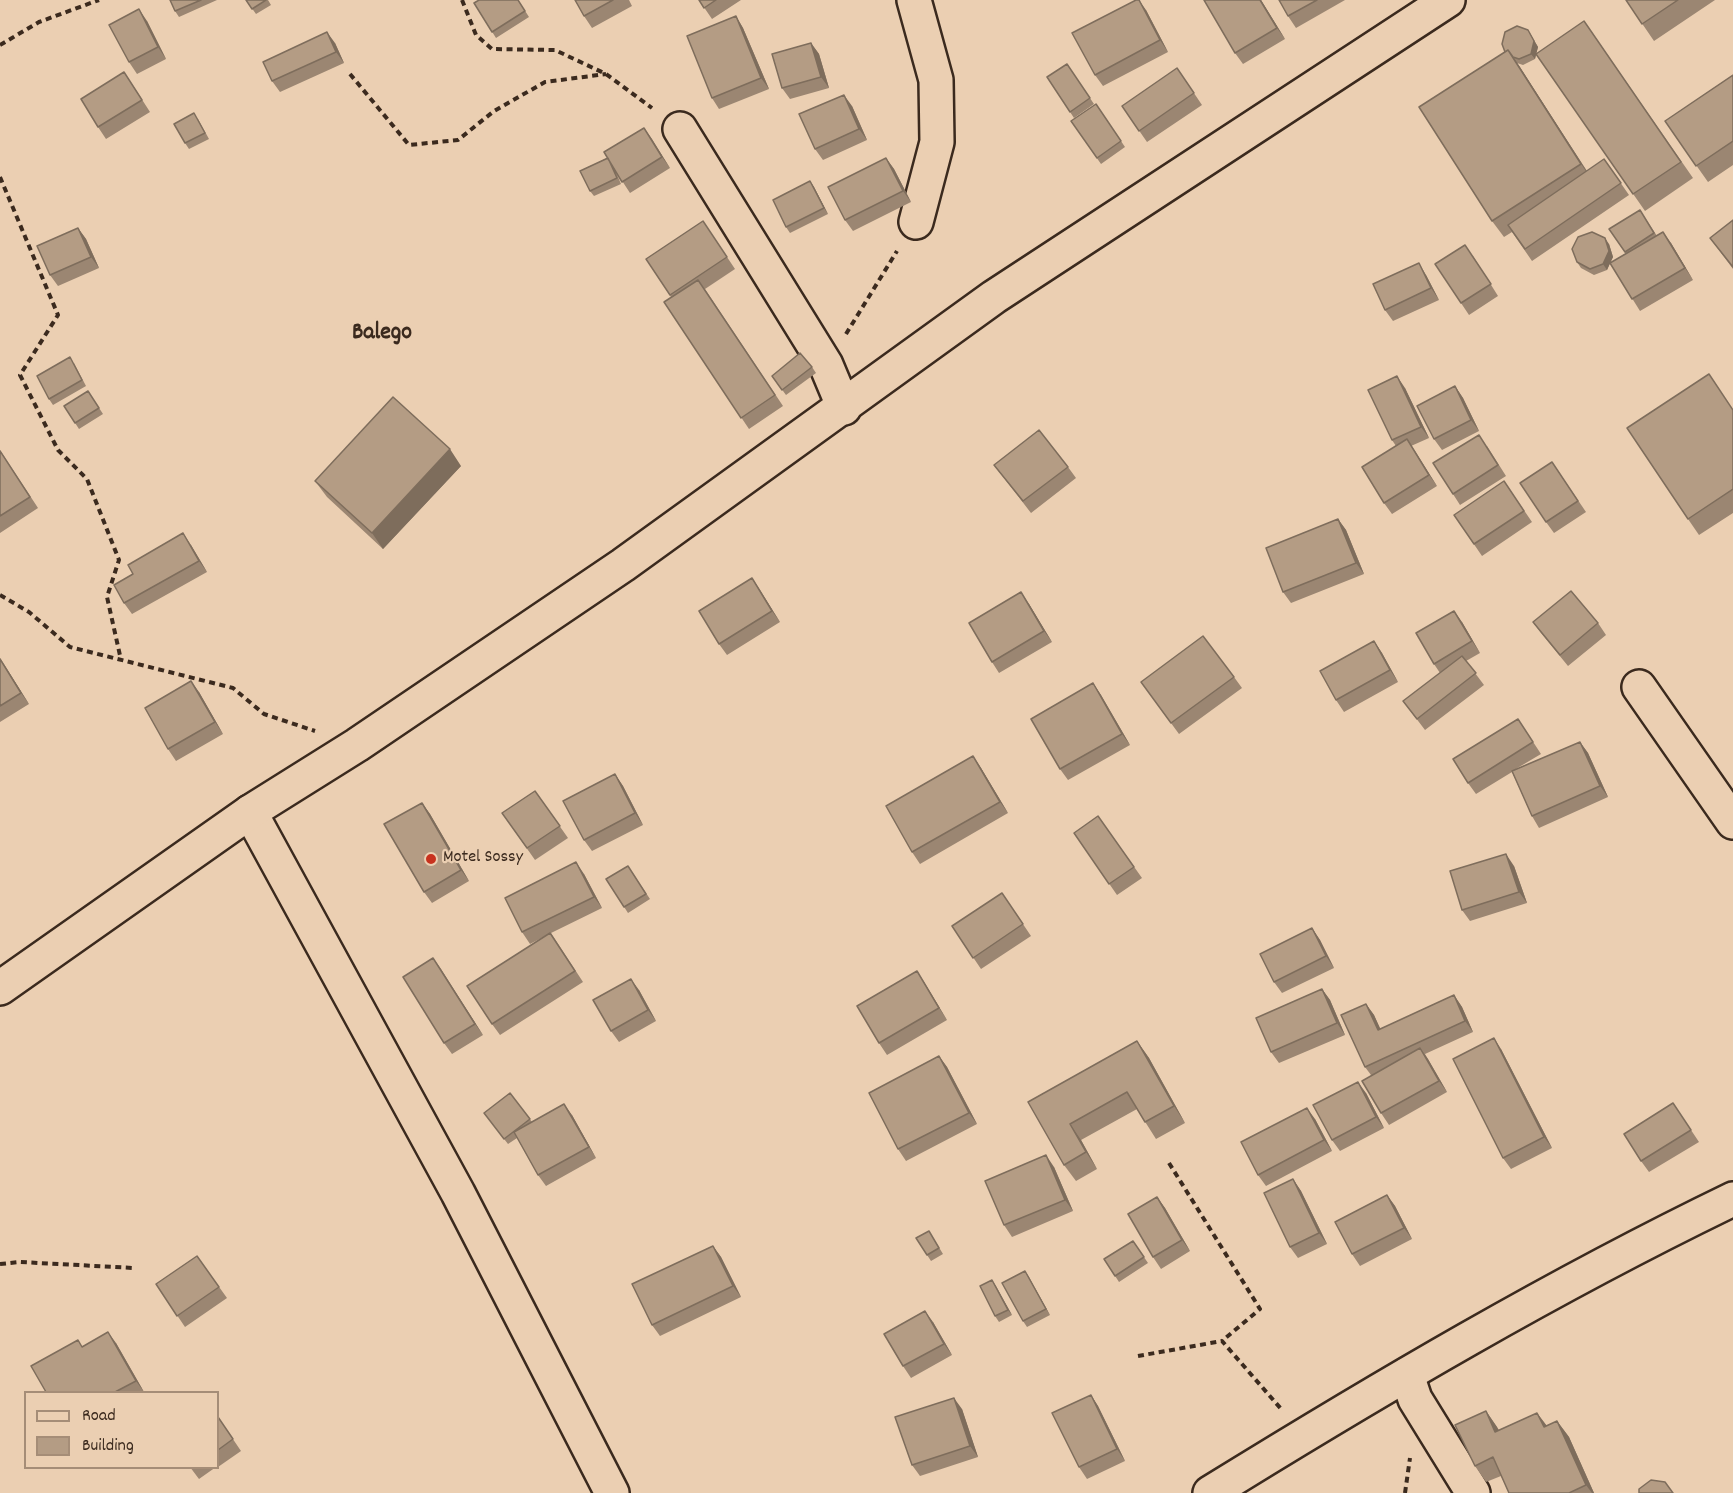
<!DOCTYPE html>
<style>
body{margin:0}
#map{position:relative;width:1733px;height:1493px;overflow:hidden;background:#ebcfb2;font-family:Dekko,sans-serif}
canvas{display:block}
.legend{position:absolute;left:24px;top:1391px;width:195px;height:78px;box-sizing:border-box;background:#ebcfb2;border:2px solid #a58d77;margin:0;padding:8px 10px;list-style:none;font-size:18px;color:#3b2a1e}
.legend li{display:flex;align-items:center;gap:12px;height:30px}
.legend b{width:30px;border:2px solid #a58d77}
</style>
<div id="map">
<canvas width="1733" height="1493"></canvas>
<ul class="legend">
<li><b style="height:8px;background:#ebcfb2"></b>Road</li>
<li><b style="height:16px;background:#b49c84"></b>Building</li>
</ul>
</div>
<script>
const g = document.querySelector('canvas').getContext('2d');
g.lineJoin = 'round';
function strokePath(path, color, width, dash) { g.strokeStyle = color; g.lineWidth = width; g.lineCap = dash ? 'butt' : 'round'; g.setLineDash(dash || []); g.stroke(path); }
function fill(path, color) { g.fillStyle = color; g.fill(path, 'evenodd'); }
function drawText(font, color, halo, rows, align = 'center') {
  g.font = font + ' Dekko,sans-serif'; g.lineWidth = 4.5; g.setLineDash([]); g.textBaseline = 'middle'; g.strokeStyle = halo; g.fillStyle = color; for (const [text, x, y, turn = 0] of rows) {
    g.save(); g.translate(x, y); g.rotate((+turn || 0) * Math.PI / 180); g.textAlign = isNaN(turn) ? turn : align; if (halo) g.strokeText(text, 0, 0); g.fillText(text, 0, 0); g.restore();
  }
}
const minor = new Path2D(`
 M914,0L936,80L937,142L916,222
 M680,129L826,365L844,408
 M1639,687L1733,822
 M250,812L458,1193L612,1493
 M1407,1375L1415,1399L1473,1493`);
const tertiary = new Path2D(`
 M1210,1493C1380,1388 1553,1286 1733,1199`);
const primary = new Path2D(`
 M0,988L250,812L357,745L623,565L994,297L1448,0`);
strokePath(minor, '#3b2a1e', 38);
strokePath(tertiary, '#3b2a1e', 38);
strokePath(primary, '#3b2a1e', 38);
strokePath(new Path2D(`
 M462,0L476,35L492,49L555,50L606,74L652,108
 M0,45L39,22L99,0
 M350,74L409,145L458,140L494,111L545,82L606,74
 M0,177L58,315L20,375L58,450L87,479L119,560L107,597L121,660
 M846,334L897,251
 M0,595L29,612L70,647L233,688L264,714L315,731
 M1169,1163L1260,1309L1222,1341
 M0,1264L20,1262L134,1268
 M1138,1356L1222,1341L1282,1410
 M1405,1493L1410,1458`), '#3b2a1e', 4, [6, 4.5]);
strokePath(minor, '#ebcfb2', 33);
strokePath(tertiary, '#ebcfb2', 33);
strokePath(primary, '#ebcfb2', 33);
fill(new Path2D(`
 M170,0H217L179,17L175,11Z
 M246,0H268L271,5L256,14Z
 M518,0L529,17L496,38L474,3Z
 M575,0H629L632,6L592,28L584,16Z
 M699,0H741L712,19Z
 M1204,0H1261L1285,39L1243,64L1235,53Z
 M1279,0H1345L1296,28L1288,16Z
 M1626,0H1715L1654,41Z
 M1146,10L1168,52L1103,86L1095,75Z
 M736,16L743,28L769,89L719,109L712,98Z
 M147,21L166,59L137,74L129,62Z
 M1584,21L1693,178L1645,211L1536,54L1535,59L1523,65L1517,63L1587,171L1604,159L1629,195L1532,261L1512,232L1504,237L1492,221L1505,52L1528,30L1538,47L1536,54Z
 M335,43L344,63L280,92L272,81Z
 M811,43L819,54L829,88L790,99L782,88Z
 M1067,64L1094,104L1074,118L1047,77Z
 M1177,68L1202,105L1147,142L1122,106Z
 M1733,75V165L1708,182L1665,121Z
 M132,84L150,112L106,139L98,127Z
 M1096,104L1125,147L1101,164L1071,121Z
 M852,106L867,140L823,160L815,149Z
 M198,119L209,139L189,149L185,143Z
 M644,128L670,168L630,193L615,170L621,184L594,196L590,191L580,171L607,158L604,152Z
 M886,158L894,169L911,202L853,231L845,220Z
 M810,181L814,187L828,214L790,233L786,227Z
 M1640,210L1657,236L1671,243L1693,280L1640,311L1610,263L1607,270L1594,275L1581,268L1577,262L1609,244L1613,257L1610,263L1626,254L1609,229Z
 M1733,220V269L1710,238Z
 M703,221L735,269L705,289L783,406L749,429L664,302L671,297L646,259Z
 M78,228L86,239L99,268L58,286L50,275Z
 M1473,256L1498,296L1469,315L1461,303Z
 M1426,275L1439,300L1393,321L1385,310Z
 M74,363L86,386L53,405L49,399Z
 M812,367L816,373L786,395L772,376Z
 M1455,386L1463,398L1479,431L1442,450L1434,439Z
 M1405,388L1429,438L1411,446L1437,486L1392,514L1384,503L1396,446L1392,440Z
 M88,391L103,414L79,429L64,406Z
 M1733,409V513L1699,535L1688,519Z
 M1487,446L1506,476L1460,505L1453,494Z
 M0,450L38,508L0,533Z
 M1552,462L1586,512L1554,533L1546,522Z
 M994,465L1068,467L1076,478L1031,513Z
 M461,466L383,549L327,497L315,481Z
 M1504,481L1532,522L1482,556L1454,515Z
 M1338,519L1346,530L1364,574L1291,603L1283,592Z
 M191,545L207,572L132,614L124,603Z
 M752,578L780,622L727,655L719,644Z
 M1029,604L1052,642L999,673L992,662Z
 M1462,622L1480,653L1466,661L1484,685L1425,730L1403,701L1440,673L1434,664Z
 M1533,622L1598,623L1606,635L1568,666L1541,633Z
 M1374,641L1382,653L1398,682L1344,712L1336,700Z
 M0,658L29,704L0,722Z
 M1234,677L1242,688L1179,734L1149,693Z
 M1093,683L1101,695L1130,745L1068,780L1060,769Z
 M199,692L223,734L176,761L168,749Z
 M1518,719L1541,754L1514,770L1580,742L1588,753L1608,797L1539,828L1532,816L1512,772L1476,794L1468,783Z
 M973,756L981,768L1008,813L920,864L912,852Z
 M615,774L623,786L643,825L592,851L584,840Z
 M535,791L568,838L535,860L502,813Z
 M422,803L430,814L469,881L432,903L424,892Z
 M1098,816L1142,878L1117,895L1074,833Z
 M628,866L650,899L628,913L606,879Z
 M1514,866L1527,903L1470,921L1462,910Z
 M584,874L602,908L551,933L583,982L500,1035L492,1024L547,935L530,944L522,932Z
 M1002,893L1031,936L981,969L952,926Z
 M1312,928L1320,940L1334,968L1282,993L1274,982Z
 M433,958L483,1035L452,1054L444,1043Z
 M917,971L924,982L947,1020L887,1055L879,1043Z
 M1322,989L1330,1000L1345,1035L1279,1063L1271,1052Z
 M639,990L656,1021L619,1042L611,1031Z
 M1454,995L1462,1007L1473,1032L1425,1054L1447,1092L1389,1125L1381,1113L1371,1075L1365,1067L1366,1004L1374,1015L1380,1029Z
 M1137,1041L1149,1058L1185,1123L1156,1139L1137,1109L1081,1140L1097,1169L1076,1181L1064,1165L1028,1102Z
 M1501,1049L1552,1148L1511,1169L1503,1158Z
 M939,1056L947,1067L977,1124L906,1161L898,1149Z
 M510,1093L532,1122L572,1115L596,1158L546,1186L538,1175L517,1138L508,1144L484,1113Z
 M1366,1093L1384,1128L1340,1151L1332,1140Z
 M1673,1103L1699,1142L1649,1172L1641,1161Z
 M1315,1119L1332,1151L1266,1186L1258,1175Z
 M1054,1167L1073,1211L1012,1237L1004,1225Z
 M1293,1179L1301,1191L1327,1244L1298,1258L1290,1247Z
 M1387,1195L1395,1206L1412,1239L1360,1266L1352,1254Z
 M1157,1197L1165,1208L1190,1251L1161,1269L1153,1257Z
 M929,1231L943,1254L931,1261L916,1238Z
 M1133,1241L1148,1263L1119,1282L1104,1259Z
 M713,1246L721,1257L741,1297L660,1336L652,1325Z
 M197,1256L227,1298L185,1327L156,1284Z
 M1025,1271L1050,1315L1027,1327L1023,1321Z
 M992,1280L1012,1315L999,1322L995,1316Z
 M933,1322L952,1355L911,1378L903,1366Z
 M116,1343L144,1392H46Z
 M1091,1395L1098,1406L1125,1461L1087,1479L1079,1467Z
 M962,1409L978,1457L920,1476L912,1465Z
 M1486,1411L1499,1430L1537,1413L1547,1426L1557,1421L1569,1437L1594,1493H1509L1501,1476L1486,1482L1475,1466Z
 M218,1417L241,1451L218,1467Z
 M190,1467H216L199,1479Z`), '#9b8672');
fill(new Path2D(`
 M1139,0L1146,10L1168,52L1160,40Z
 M1260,0H1261L1285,39L1277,28Z
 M139,9L147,21L166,59L158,47Z
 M736,16L743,28L769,89L761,78Z
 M1528,30L1538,47L1535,59L1531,54Z
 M327,32L335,43L344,63L336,52Z
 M811,43L819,54L829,88L821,77Z
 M1508,50L1520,67L1593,181L1581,164Z
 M844,95L852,106L867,140L859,129Z
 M644,128L652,139L670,168L662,157Z
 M886,158L894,169L911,202L903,191Z
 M810,181L814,187L828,214L824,208Z
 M78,228L86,239L99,268L91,257Z
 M1663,232L1671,243L1693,280L1685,268Z
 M1605,238L1609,244L1613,257L1607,270L1603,264Z
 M1419,263L1426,275L1439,300L1431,288Z
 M1397,376L1405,388L1429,438L1421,427Z
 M1455,386L1463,398L1479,431L1471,420Z
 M1407,439L1415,451L1437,486L1429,475Z
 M450,449L461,466L383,549L372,533Z
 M1338,519L1346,530L1364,574L1356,563Z
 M183,533L191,545L207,572L199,561Z
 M752,578L760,590L780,622L772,611Z
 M1021,592L1029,604L1052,642L1044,631Z
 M1454,611L1462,622L1480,653L1472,641Z
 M1374,641L1382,653L1398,682L1390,670Z
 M0,658L29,704L21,693Z
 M191,681L199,692L223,734L215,722Z
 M1093,683L1101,695L1130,745L1122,734Z
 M1580,742L1588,753L1608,797L1600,786Z
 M973,756L981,768L1008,813L1000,802Z
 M615,774L623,786L643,825L635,813Z
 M422,803L430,814L469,881L461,870Z
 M1506,854L1514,866L1527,903L1519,892Z
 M576,862L584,874L602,908L594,897Z
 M1312,928L1320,940L1334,968L1326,956Z
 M433,958L441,969L483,1035L475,1024Z
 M917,971L924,982L947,1020L939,1008Z
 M631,979L639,990L656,1021L648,1010Z
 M1322,989L1330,1000L1345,1035L1337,1023Z
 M1454,995L1462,1007L1473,1032L1465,1021Z
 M1366,1004L1374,1015L1386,1041L1378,1030Z
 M1494,1038L1501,1049L1552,1148L1544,1137Z
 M1137,1041L1149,1058L1185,1123L1174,1106Z
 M1420,1048L1428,1059L1447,1092L1439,1081Z
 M939,1056L947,1067L977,1124L969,1113Z
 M1358,1082L1366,1093L1384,1128L1376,1117Z
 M564,1104L572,1115L596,1158L589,1147Z
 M1307,1108L1315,1119L1332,1151L1324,1140Z
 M1070,1124L1081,1140L1097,1169L1086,1152Z
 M1046,1155L1054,1167L1073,1211L1065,1200Z
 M1293,1179L1301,1191L1327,1244L1319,1233Z
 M1387,1195L1395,1206L1412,1239L1404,1228Z
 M1157,1197L1165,1208L1190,1251L1182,1240Z
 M713,1246L721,1257L741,1297L733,1286Z
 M1025,1271L1029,1277L1050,1315L1046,1309Z
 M992,1280L996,1286L1012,1315L1008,1310Z
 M925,1311L933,1322L952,1355L944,1344Z
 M108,1332L116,1343L144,1392L136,1381Z
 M1091,1395L1098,1406L1125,1461L1117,1449Z
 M954,1398L962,1409L978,1457L970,1446Z
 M1486,1411L1497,1427L1507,1448L1495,1432Z
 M1537,1413L1549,1429L1544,1427Z
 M1557,1421L1569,1437L1594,1493H1592L1586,1485Z`), '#7e6d5c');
const building = new Path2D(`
 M170,0H201L175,11Z
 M246,0H266L252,9Z
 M479,0H518L525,11L492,32L474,3Z
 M575,0H613L584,16Z
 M699,0H716L704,8Z
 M1136,0H1139L1160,40L1095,75L1072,33Z
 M1204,0H1260L1277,28L1235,53Z
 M1279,0H1317L1288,16Z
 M1626,0H1678L1642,24Z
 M139,9L158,47L129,62L109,25Z
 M736,16L761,78L712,98L687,36Z
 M1584,21L1681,162L1633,194L1536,54Z
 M1517,26L1528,30L1534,41L1531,54L1519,59L1513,57L1508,50L1505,52L1502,44L1505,32Z
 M327,32L336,52L272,81L263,62Z
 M811,43L821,77L782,88L772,54Z
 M1508,50L1581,164L1492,221L1419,107Z
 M1067,64L1090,98L1070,112L1047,77Z
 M1177,68L1194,93L1139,131L1122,106Z
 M124,72L142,100L98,127L81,99Z
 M1733,75V141L1696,166L1665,121Z
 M844,95L859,129L815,149L799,114Z
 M1096,104L1121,141L1097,158L1071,121Z
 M194,113L205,133L185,143L174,124Z
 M644,128L662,157L622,182L604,152Z
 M608,158L617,178L590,191L580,171Z
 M886,158L903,191L845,220L828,187Z
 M1604,159L1621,183L1525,249L1508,225Z
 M810,181L824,208L786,227L773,200Z
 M1640,210L1654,233L1625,252L1609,229Z
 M1733,220V267L1710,238Z
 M703,221L727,257L670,295L646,259Z
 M78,228L91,257L50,275L37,246Z
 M1592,232L1605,238L1609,251L1603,264L1590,269L1577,262L1572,249L1578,237Z
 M1663,232L1685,268L1632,299L1610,263Z
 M1465,245L1491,284L1461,303L1435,264Z
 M1419,263L1431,288L1385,310L1373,284Z
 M698,280L775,395L741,418L664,302Z
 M800,353L812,367L782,390L772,376Z
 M70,357L82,380L49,399L37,376Z
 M1709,374L1733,410V489L1688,519L1627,428Z
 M1397,376L1421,427L1392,440L1368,390Z
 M1455,386L1471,420L1434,439L1417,406Z
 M88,391L99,408L75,423L64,406Z
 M393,397L450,449L372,533L315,481Z
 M1039,430L1068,467L1023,501L994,465Z
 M1479,435L1498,465L1453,494L1433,463Z
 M1407,439L1429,475L1384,503L1362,467Z
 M0,451L30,497L0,516Z
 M1552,462L1578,501L1546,522L1520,483Z
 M1504,481L1524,511L1474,544L1454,515Z
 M1338,519L1356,563L1283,592L1266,548Z
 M183,533L199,561L124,603L114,585L133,574L128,565Z
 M752,578L772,611L719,644L699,611Z
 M1571,591L1598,623L1560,655L1533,622Z
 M1021,592L1044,631L992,662L969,623Z
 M1454,611L1472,641L1434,664L1416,633Z
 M1203,636L1234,677L1171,723L1141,682Z
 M1374,641L1390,670L1336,700L1320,671Z
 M1462,656L1476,673L1417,719L1403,701Z
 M0,659L21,693L0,706Z
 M191,681L215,722L168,749L145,708Z
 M1093,683L1122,734L1060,769L1031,719Z
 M1518,719L1533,742L1468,783L1453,759Z
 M1580,742L1600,786L1532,816L1512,771Z
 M973,756L1000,802L912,852L886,806Z
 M615,774L635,813L584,840L563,801Z
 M535,791L560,826L527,848L502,813Z
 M422,803L461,870L424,892L384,824Z
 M1098,816L1134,867L1109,884L1074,833Z
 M1506,854L1519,892L1462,910L1450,871Z
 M576,862L594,897L522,932L505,898Z
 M628,866L646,894L624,907L606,879Z
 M1002,893L1023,924L973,958L952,926Z
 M1312,928L1326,956L1274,982L1260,954Z
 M550,933L575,971L492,1024L467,986Z
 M433,958L475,1024L444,1043L403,977Z
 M917,971L939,1008L879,1043L857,1006Z
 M631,979L648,1010L611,1031L593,1000Z
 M1322,989L1337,1023L1271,1052L1256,1018Z
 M1454,995L1465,1021L1365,1067L1341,1015L1366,1004L1378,1030Z
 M1494,1038L1544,1137L1503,1158L1453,1059Z
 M1137,1041L1174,1106L1145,1122L1127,1092L1070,1124L1086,1152L1064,1165L1028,1102Z
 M1420,1048L1439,1081L1381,1113L1362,1081Z
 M939,1056L969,1113L898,1149L869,1093Z
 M1358,1082L1376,1117L1332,1140L1313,1105Z
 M510,1093L530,1119L504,1139L484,1113Z
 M1673,1103L1691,1130L1641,1161L1624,1134Z
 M564,1104L589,1147L538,1175L514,1132Z
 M1307,1108L1324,1140L1258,1175L1241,1142Z
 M1046,1155L1065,1200L1004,1225L985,1181Z
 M1293,1179L1319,1233L1290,1247L1264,1193Z
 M1387,1195L1404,1228L1352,1254L1335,1222Z
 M1157,1197L1182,1240L1153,1257L1128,1214Z
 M929,1231L939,1248L927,1255L916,1238Z
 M1133,1241L1144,1257L1115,1276L1104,1259Z
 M713,1246L733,1286L652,1325L632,1284Z
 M197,1256L219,1287L177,1316L156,1284Z
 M1025,1271L1046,1309L1023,1321L1002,1283Z
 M992,1280L1008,1310L995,1316L980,1286Z
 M925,1311L944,1344L903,1366L884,1334Z
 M108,1332L136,1381L115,1392H46L31,1366L78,1340L82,1347Z
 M1091,1395L1117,1449L1079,1467L1052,1413Z
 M954,1398L970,1446L912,1465L895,1417Z
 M1486,1411L1495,1432L1537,1413L1544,1427L1557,1421L1586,1485L1569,1493H1509L1493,1457L1475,1466L1455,1425Z
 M218,1417L233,1439L218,1450Z
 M1651,1480L1665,1482L1673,1493H1639V1489Z`);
fill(building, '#b49c84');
strokePath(building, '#7e6d5c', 1.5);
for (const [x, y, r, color] of [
 [431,859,6,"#c8321e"]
]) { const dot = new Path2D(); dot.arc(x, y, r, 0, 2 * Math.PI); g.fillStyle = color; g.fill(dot); strokePath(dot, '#ebcfb2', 2); }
drawText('18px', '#3b2a1e', '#ebcfb2', [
 ["Motel Sossy",443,859]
], 'left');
drawText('bold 24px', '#3b2a1e', '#ebcfb2', [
 ["Balego",382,335]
]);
</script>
